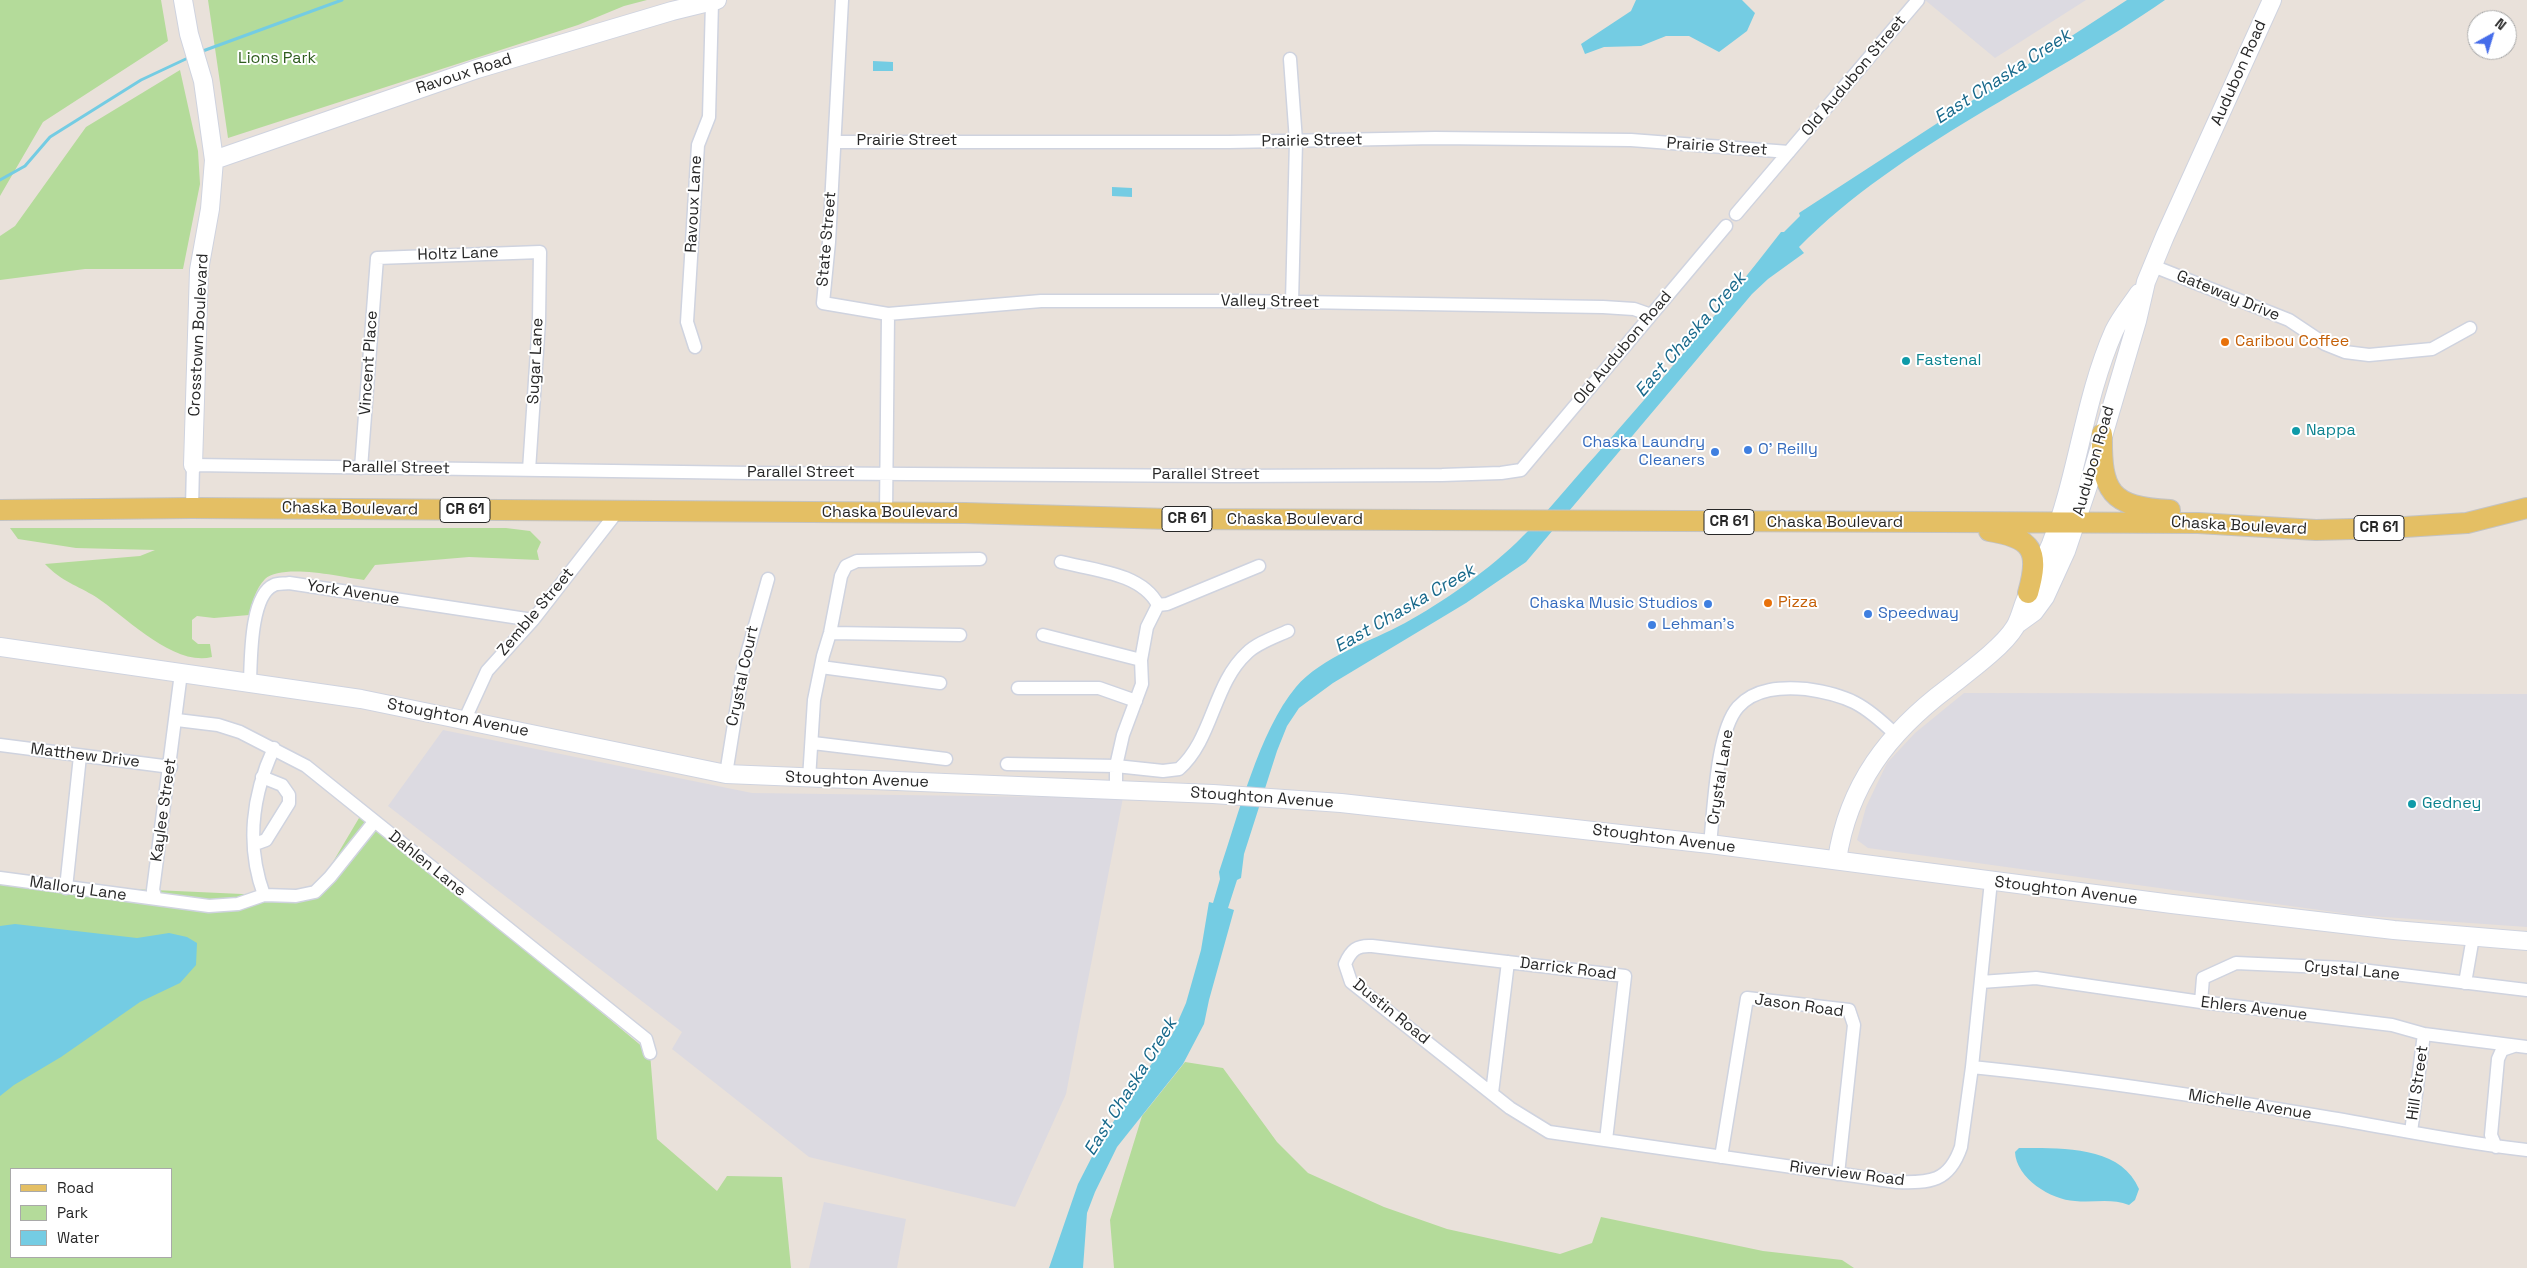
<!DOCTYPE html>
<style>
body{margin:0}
#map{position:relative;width:2527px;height:1268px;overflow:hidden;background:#e9e1da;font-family:"Space Grotesk",sans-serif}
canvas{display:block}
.legend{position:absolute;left:10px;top:1168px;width:162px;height:90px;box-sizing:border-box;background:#fff;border:1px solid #a9a9a9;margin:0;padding:6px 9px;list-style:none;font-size:15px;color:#272727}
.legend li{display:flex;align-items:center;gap:10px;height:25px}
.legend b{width:25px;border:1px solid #a9a9a9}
.north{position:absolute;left:2467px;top:10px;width:50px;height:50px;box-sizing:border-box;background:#fff;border:1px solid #a9a9a9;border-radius:50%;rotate:39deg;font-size:14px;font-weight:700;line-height:20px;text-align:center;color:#272727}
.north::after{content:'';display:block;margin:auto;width:18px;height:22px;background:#466dea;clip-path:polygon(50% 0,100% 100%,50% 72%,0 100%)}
</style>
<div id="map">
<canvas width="2527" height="1268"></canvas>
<ul class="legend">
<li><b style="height:6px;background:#e4bf64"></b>Road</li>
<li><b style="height:14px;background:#b4db9a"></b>Park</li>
<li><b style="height:14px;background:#74cce3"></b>Water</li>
</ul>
<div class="north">N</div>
</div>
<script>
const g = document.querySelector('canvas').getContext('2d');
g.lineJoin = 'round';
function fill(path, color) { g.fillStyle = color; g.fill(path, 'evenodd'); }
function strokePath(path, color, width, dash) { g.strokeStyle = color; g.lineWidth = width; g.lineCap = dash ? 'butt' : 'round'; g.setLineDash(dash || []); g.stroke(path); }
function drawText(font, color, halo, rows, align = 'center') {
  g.font = font + ' "Space Grotesk",sans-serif'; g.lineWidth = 4; g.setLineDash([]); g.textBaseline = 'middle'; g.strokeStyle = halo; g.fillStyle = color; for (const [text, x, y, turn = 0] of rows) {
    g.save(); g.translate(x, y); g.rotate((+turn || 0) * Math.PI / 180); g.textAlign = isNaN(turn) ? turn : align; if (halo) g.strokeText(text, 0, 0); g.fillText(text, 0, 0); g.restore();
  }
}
fill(new Path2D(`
 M1925,0H2086L1995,58Z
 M1964,693L2527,694V927L2356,915L1868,848L1857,840L1866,807L1887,763L1915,733Z
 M443,730L752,793L1123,798L1066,1094L1015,1207L809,1157L672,1049L682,1032L388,806Z
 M824,1202L906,1219L897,1268H809Z`), '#dcdae1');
fill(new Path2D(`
 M0,0H161L168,41L43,122L0,196Z
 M208,0H647L624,6L578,25L228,138Z
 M180,70L198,151L200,184L183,269H85L0,280V236L15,226L86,127Z
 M10,528H506L530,531L541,542L537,551L539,560L469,557L375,565L364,580C342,577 282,563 265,579C256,588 252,603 249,615L214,618L197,616L192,620V639L198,644H210L212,657C174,667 126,617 96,597C77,585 62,582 45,564L140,556L155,550L76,548L18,539Z
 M362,813L650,1053L657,1139L717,1191L727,1176L782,1177L791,1268H0V883L264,895L315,892ZM11,1169H171V1257H11Z
 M1185,1062L1223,1068L1277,1142L1308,1173L1384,1207L1447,1229L1560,1254L1592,1243L1601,1217L1763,1251L1842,1260L1854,1268H1114L1110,1220L1142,1116Z`), '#b4db9a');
fill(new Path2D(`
 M1636,0H1742L1755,13L1747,31L1719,52L1689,36H1666L1641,46L1604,47L1585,54L1581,44L1631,11Z
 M2127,0H2165C2046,83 1901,144 1799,247L1804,253L1768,279L1752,294L1526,562L1466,603L1333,683L1299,708L1287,726L1277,751L1244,854L1241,878L1237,880L1228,908L1234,910L1209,1000L1204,1024L1183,1064L1117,1147L1095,1192L1087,1213L1083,1268H1049L1078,1184L1097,1147L1143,1076L1172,1035L1186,1003L1201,950L1209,902L1213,903L1220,879L1219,872C1238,817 1259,731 1296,687C1321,657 1372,641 1405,623C1442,603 1493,567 1522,537C1548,512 1571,482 1596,455C1660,383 1722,308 1781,232H1784L1800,216L1799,213Z
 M873,61L893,62V71H873Z
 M1112,187L1132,188V197L1112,196Z
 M15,924L137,938L169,933L187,937L197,943L196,965L180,983L140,1002L61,1057L14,1085L0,1096V926Z
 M2019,1148C2059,1148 2121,1145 2139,1189L2135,1200L2129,1205C2111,1198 2094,1203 2075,1201C2051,1200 2016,1178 2015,1152Z`), '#74cce3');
strokePath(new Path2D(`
 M200,52L342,0
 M0,180L25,166L50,137L141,80L190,57`), '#74cce3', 3);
const street = new Path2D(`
 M842,0L829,242L823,303L888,314L1041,301H1240L1603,307L1634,309L1651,315
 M1290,59L1296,141L1292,302
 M835,142H1229L1435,138L1631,140L1789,152
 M1736,214L1918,0
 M2153,266L2289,320L2325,344L2345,352L2369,355L2432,349L2470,328
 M695,347L687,322L698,145L709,117L712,2
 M361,468L377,258L540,252L539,321L529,470
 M192,508L193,465L752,473L1228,476L1442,475L1501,473L1521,470L1726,226
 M886,513L888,314
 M1061,562C1093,570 1142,573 1158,605L1147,627L1141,660L1142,684L1123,735L1116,766V791
 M1158,605L1167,604L1259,566
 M830,633L960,635
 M1043,635L1141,660
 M821,667L940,683
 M250,681C251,660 250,595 274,585C278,583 285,584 289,583L533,620
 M1018,688H1099L1136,701
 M465,719L487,671L533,620L617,512
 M177,720L218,725L240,732L306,766L646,1039L650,1053
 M813,743L946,759
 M0,745L171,767
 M1007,764L1116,766L1163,771L1179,769C1213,739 1213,684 1247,653C1257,643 1275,637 1288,631
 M726,774L743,668L768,579
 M809,779L814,700L823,656L830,633L841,576L846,566L857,561L980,559
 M255,844L266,840L289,803V795L282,785L262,777
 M1710,844C1714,810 1716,732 1738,707C1755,688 1782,687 1806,689C1848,695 1864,704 1895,734
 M0,878L209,906L238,904L264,895L296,896L315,892L330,877L374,822
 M66,888L80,756
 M264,895C246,846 252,795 274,748
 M156,899L153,890L181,673
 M1981,982L2036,978L2201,1002L2392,1025L2424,1034L2527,1047
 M2465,983L2473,937
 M2201,1002L2203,978L2236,963L2345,968L2527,990
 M1972,1067C2090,1079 2208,1097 2325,1117C2392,1128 2459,1143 2527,1150
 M1492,1093L1508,962
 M2411,1132L2424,1034
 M1606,1140L1625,976L1372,946C1357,945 1351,950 1345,964L1351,982L1510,1108L1549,1132L1897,1182C1930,1183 1949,1182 1961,1147L1972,1067L1991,881
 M2496,1147L2491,1135L2498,1059L2502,1050L2514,1046
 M1721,1157L1747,998L1849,1010L1854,1025L1838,1174`);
const secondary = new Path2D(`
 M183,0L189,34L203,81L214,160L210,209L199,270L193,465
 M214,160L477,69L672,11L717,0
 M2016,625L2034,612L2045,597L2066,551L2091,477L2137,321L2146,282L2165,236L2272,0
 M0,647L361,699L726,774L1213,794L1341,803L1710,844L2172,904L2394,930L2527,941
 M1837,860C1848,785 1889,732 1948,688C1967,673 2003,647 2015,627C2021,617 2023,603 2029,592C2036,576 2044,560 2051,544C2078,475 2084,399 2114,331C2120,318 2131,305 2139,293`);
const primary = new Path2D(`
 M2102,434C2101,492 2110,507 2170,510
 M0,510L192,508L965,513L1168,519L2198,523L2316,530L2389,528L2467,523L2527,508
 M1989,531C2033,538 2040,551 2028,593`);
strokePath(street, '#cfd3df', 15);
strokePath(secondary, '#cfd3df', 20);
strokePath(primary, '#c3c3c3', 22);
strokePath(street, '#fff', 12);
strokePath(secondary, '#fff', 18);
strokePath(primary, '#e4bf64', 20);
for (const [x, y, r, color] of [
 [2225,342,5,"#e8710a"],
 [1906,361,5,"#0f9aa8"],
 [2296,431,5,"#0f9aa8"],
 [1748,450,5,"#3f7fe0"],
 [1715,452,5,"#3f7fe0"],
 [1768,603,5,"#e8710a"],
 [1708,604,5,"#3f7fe0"],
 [1868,614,5,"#3f7fe0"],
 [1652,625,5,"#3f7fe0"],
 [2412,804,5,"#0f9aa8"]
]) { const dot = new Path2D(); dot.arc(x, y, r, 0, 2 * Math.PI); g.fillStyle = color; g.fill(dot); strokePath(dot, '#fff', 2); }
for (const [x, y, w] of [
 [465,510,50],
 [1187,519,50],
 [1729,522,50],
 [2379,528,50]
]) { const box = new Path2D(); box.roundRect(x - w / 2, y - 12.5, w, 25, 4); g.fillStyle = '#fff'; g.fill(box); strokePath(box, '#272727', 1); }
drawText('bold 15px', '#272727', null, [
 ["CR 61",465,510],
 ["CR 61",1187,519],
 ["CR 61",1729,522],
 ["CR 61",2379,528]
]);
drawText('16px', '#2f5d1f', '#fff', [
 ["Lions Park",277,59]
]);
drawText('16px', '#272727', '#fff', [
 ["Audubon Road",2239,73,-66],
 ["Ravoux Road",464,74,-18],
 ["Old Audubon Street",1854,76,-50],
 ["Prairie Street",907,141],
 ["Prairie Street",1312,141,-1],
 ["Prairie Street",1717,147,4],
 ["Ravoux Lane",694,204,-87],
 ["State Street",827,239,-85],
 ["Holtz Lane",458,254,-2],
 ["Gateway Drive",2228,296,22],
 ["Valley Street",1270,302,1],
 ["Crosstown Boulevard",199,335,-87],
 ["Old Audubon Road",1623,348,-50],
 ["Sugar Lane",536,361,-87],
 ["Vincent Place",369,363,-86],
 ["Audubon Road",2094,461,-74],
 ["Parallel Street",396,468,1],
 ["Parallel Street",801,473],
 ["Parallel Street",1206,475],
 ["Chaska Boulevard",350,509,1],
 ["Chaska Boulevard",890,513],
 ["Chaska Boulevard",1295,520],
 ["Chaska Boulevard",1835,523],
 ["Chaska Boulevard",2239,526,3],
 ["York Avenue",353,593,9],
 ["Zemble Street",536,612,-50],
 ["Crystal Court",743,676,-78],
 ["Stoughton Avenue",458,718,11],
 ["Matthew Drive",85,756,7],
 ["Crystal Lane",1721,777,-81],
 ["Stoughton Avenue",857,780,2],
 ["Stoughton Avenue",1262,798,4],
 ["Kaylee Street",164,810,-82],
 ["Stoughton Avenue",1664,839,7],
 ["Dahlen Lane",427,864,39],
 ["Mallory Lane",78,889,8],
 ["Stoughton Avenue",2066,891,7],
 ["Darrick Road",1568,969,7],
 ["Crystal Lane",2352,971,5],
 ["Jason Road",1799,1006,8],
 ["Ehlers Avenue",2254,1009,7],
 ["Dustin Road",1391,1012,39],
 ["Hill Street",2418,1083,-82],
 ["Michelle Avenue",2250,1105,9],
 ["Riverview Road",1847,1174,7]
]);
drawText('16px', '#c56008', '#fff', [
 ["Caribou Coffee",2235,342],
 ["Pizza",1778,603]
], 'left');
drawText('16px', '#0d838f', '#fff', [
 ["Fastenal",1916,361],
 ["Nappa",2306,431],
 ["Gedney",2422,804]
], 'left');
drawText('16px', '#366cbe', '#fff', [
 ["Chaska Laundry",1705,443,"right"],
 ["Cleaners",1705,461,"right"],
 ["O' Reilly",1758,450],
 ["Chaska Music Studios",1698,604,"right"],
 ["Speedway",1878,614],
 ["Lehman's",1662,625]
], 'left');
drawText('italic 18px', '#18698b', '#fff', [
 ["East Chaska Creek",2003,77,-33],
 ["East Chaska Creek",1691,335,-49],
 ["East Chaska Creek",1405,609,-30],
 ["East Chaska Creek",1131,1087,-58]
]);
</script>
